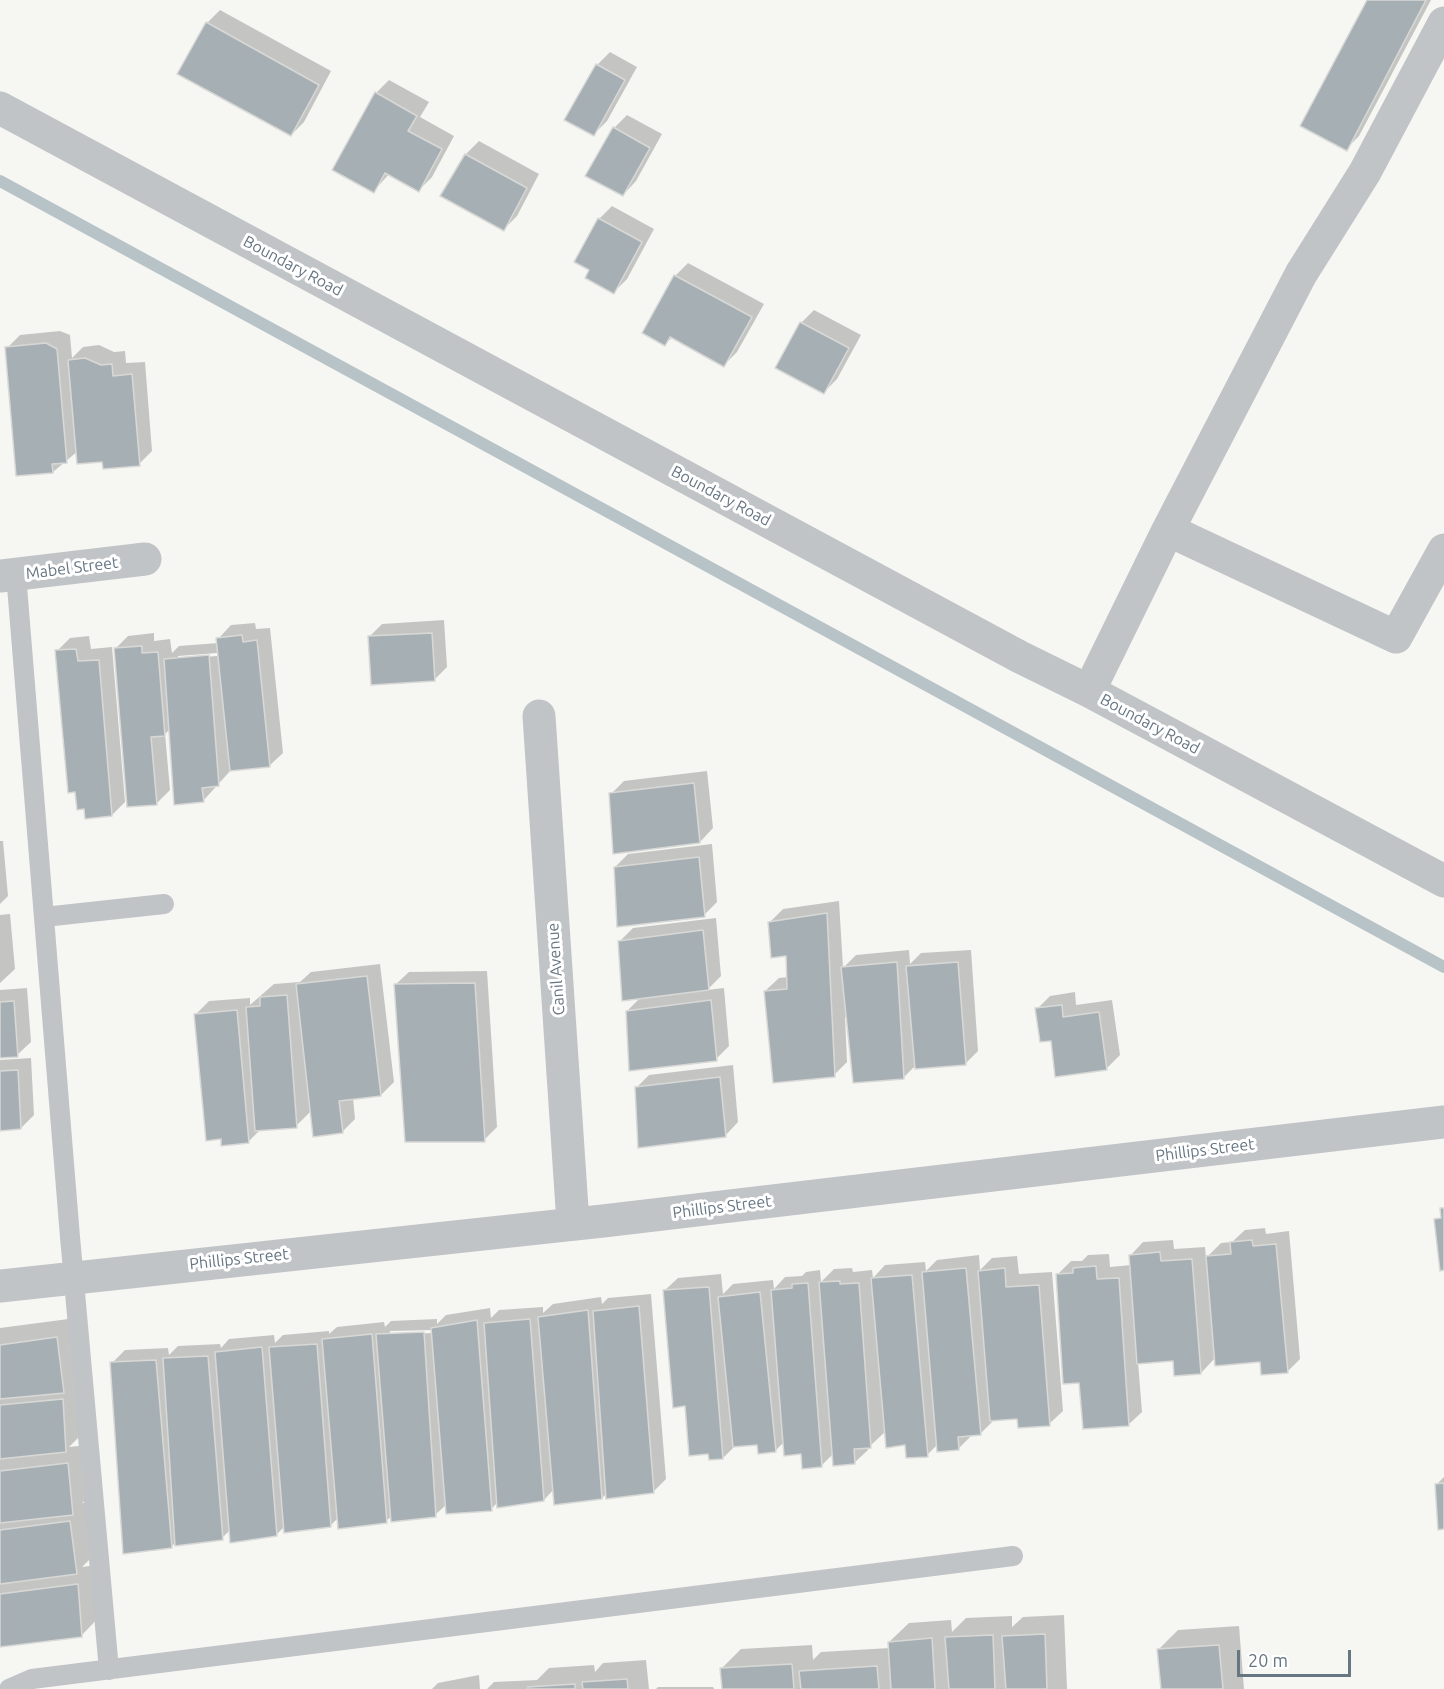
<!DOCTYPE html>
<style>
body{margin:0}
#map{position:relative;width:1444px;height:1689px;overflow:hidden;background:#f6f6f3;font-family:Ubuntu,sans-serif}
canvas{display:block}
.scale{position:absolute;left:1237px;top:1650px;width:114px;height:27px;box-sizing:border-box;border:3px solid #667683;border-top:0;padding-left:8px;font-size:18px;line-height:21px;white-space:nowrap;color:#667683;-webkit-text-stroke:4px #fff;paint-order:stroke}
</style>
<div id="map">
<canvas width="1444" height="1689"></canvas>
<div class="scale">20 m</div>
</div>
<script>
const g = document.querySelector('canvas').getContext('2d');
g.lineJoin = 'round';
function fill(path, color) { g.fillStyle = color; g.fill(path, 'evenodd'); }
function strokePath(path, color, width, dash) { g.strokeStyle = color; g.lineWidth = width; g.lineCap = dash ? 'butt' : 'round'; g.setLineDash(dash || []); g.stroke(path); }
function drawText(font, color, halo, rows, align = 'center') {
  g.font = font + ' Ubuntu,sans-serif'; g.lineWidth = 6; g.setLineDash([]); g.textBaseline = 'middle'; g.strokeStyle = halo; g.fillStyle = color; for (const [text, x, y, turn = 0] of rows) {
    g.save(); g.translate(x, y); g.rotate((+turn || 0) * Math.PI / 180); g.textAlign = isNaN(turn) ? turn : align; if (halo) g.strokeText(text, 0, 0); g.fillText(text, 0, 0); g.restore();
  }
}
fill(new Path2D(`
 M1368,0H1431L1359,136L1346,149Z
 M220,10L331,71L304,122L291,135L207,23Z
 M610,52L637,67L607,121L594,134L597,65Z
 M389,80L429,102L420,117L454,136L432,177L419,190L389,174L374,191L376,93Z
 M627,115L662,134L636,181L623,195L614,128Z
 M479,141L539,174L517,216L504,229L466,154Z
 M612,206L654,229L627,279L614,292L591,269L599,219Z
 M688,263L764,304L737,352L724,365L673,337L665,344L675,276Z
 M814,310L861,335L837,379L824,392L801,323Z
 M60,331L70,335L72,358L83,347L99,345L114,352L125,351L126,363L145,362L152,451L139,464L104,461L78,451L53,472L7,348L20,335Z
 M444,620L447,667L434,680L369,637L382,624Z
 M255,623L256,629L270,628L283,753L269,766L231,770L203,801L171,728L165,734L170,790L157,803L115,649L128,636L154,633V641L170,639L172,653L179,646L218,643V639L231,625ZM217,653V656L178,659V656Z
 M89,636L91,649L112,647L125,802L112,815L57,651L70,638Z
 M707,771L713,828L700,842L611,794L624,781Z
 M0,841H3L8,896L0,904Z
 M712,844L717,902L704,915L615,867L628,854Z
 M839,901L843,968L856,955L909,950L910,964L921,953L971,950L978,1051L965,1064L916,1065L903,1078L848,1017H845L847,1062L834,1075L765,991L779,978L788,977L787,954L770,922L783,909Z
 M10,914L15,969L0,983V915Z
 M716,918L721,976L707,990L724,988L729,1046L716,1059L627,1011L641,997L620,941L633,928Z
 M380,964L394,1082L381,1095L353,1098L355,1119L342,1132L311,1111L296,1126L261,1129L248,1142L196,1014L209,1001L250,998V1005L274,984L300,982L311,972Z
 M487,971L497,1127L484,1140L395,985L409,972Z
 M27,988L31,1042L17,1055L0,1056V990Z
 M1075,992L1076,1005L1112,1000L1120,1055L1107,1068L1052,1039L1037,1009L1050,996Z
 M31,1058L34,1115L21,1128L0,1129V1060Z
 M733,1065L738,1122L725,1136L636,1088L649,1075Z
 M1265,1228L1266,1234L1289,1231L1300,1359L1287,1372L1261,1360L1216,1357L1201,1373L1175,1359L1138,1362L1142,1412L1128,1425L1081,1381L1057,1275L1071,1261H1082L1088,1255L1109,1254L1110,1267L1131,1265L1130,1256L1143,1242L1173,1240L1174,1249L1205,1247L1206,1258L1221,1243L1232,1242L1245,1230Z
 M979,1255L980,1270L992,1258L1017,1256L1019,1274L1052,1272L1063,1411L1049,1424L1018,1417L993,1421L980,1434L972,1435L958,1449L938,1444L927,1455L886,1431L870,1446L867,1447L868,1450L854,1463L833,1454L821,1466L784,1442L775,1451L758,1443L735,1446L723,1458L686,1405L664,1291L678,1278L721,1274L723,1294L733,1284L773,1280L774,1289L785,1277L802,1276L806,1272L820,1270L821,1282L834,1269L852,1268L853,1272L872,1270L873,1278L885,1265L925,1262L926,1271L937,1260Z
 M651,1294L666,1479L653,1492L607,1493L602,1498L554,1489L544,1500L498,1502L491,1509L447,1504L435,1515L392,1516L386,1521L339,1517L330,1526H285L276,1535L230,1530L222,1538L176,1542L171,1547L112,1363L125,1350L168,1348L169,1355L178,1346L220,1344L221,1348L229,1339L274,1335L275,1343L283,1335L329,1331V1334L337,1327L384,1322L385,1327L391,1321L437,1319V1324L446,1315L490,1308L491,1318L499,1310L543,1307V1313L553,1304L601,1297L602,1304L608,1298ZM432,1330V1333L390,1335V1331Z
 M76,1318L85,1431L69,1447L87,1445L92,1494L82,1503H89L96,1553L82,1567L97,1565L101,1615L82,1635L0,1645V1328Z
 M1444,1477V1528L1436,1485Z
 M1064,1615L1067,1689H723L721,1669L741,1649L812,1645L813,1660L821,1652L890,1648L889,1642L909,1623L951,1620L952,1632L966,1618L1012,1616V1627L1023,1617Z
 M1239,1626L1244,1689H1163L1158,1650L1178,1630Z
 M646,1660L649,1689H487L494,1682L537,1680L549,1668L594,1665L595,1672L603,1663Z
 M479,1675L480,1689H432L438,1683Z
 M658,1687H713L714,1689H656Z`), '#0003');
strokePath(new Path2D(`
 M0,181L1444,967`), '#b8c3c8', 12);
const building = new Path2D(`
 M1367,0H1426L1347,151L1300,126Z
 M206,22L319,85L291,136L177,74Z
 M596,64L625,80L594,136L564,120Z
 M375,92L417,116L408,131L442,149L419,192L385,173L374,193L332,170Z
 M613,127L650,148L623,196L585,176Z
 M465,154L527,188L504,231L440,196Z
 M598,218L642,242L614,294L585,278L589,270L574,262Z
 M674,275L752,317L724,367L670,337L665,346L642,333Z
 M800,322L849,348L824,394L775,368Z
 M46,343L57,349L67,463L52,464L53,473L16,476L5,347Z
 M85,358L101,365L112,364L113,376L132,374L140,466L103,469L102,462L77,464L68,360Z
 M432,633L435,681L371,685L368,636Z
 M242,635L243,642L257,640L270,767L230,771L216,638Z
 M142,646V653L158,652L165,736L151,737L157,805L127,807L114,648Z
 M76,649L78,661L99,660L112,816L85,819L84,809L77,810L75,792L68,793L55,650Z
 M209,655L219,786L202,788L204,802L174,805L164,659Z
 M694,783L700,843L613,854L609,793Z
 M699,857L705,917L617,927L614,867Z
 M827,913L835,1077L773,1083L764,991L787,989L786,956L771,958L768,922Z
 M703,930L709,990L622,1001L618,941Z
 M897,962L904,1079L853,1083L841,967Z
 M958,962L966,1065L915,1069L906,966Z
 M367,976L381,1096L339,1101L343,1133L313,1137L296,984Z
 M475,983L485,1142H405L394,984Z
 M287,995L297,1128L255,1131L246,1007L260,1006V997Z
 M711,1000L717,1061L629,1071L626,1011Z
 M14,1001L18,1057L0,1058V1002Z
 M1062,1005L1063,1017L1099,1012L1107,1070L1055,1077L1051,1041L1040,1042L1035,1008Z
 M237,1010L249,1143L221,1146V1139L206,1141L194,1014Z
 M18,1070L21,1129L0,1131V1071Z
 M720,1077L726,1137L638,1148L635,1087Z
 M1440,1208H1444V1270L1440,1271L1434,1219L1441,1218Z
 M1252,1240L1253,1246L1276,1244L1288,1373L1261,1375L1260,1362L1215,1366L1206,1256L1231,1254L1230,1242Z
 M1160,1252L1161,1261L1192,1259L1201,1374L1174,1376L1173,1361L1137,1364L1129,1255Z
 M1096,1266L1097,1279L1119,1278L1129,1426L1083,1429L1079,1383L1063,1384L1056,1274L1073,1273V1268Z
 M966,1268L981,1435L958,1437L959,1450L937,1452L922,1272Z
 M1005,1268L1006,1287L1039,1285L1050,1426L1018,1428L1017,1419L990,1421L978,1271Z
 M912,1275L928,1457L906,1458L905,1445L886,1448L871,1278Z
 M840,1281V1284L859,1283L871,1448L854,1449L855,1464L833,1466L819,1282Z
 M808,1283L822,1467L802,1469L801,1454L784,1456L771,1290L792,1288V1284Z
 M709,1287L723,1459L709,1460L708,1454L689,1456L685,1406L673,1408L663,1290Z
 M760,1292L776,1452L758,1454L757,1445L733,1447L718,1297Z
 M639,1306L654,1493L606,1499L593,1311Z
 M588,1310L602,1499L554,1505L538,1317Z
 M530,1319L544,1501L497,1508L484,1323Z
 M477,1320L492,1511L446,1514L431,1328Z
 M424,1332L436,1517L391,1522L376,1334Z
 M372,1334L387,1523L338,1529L322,1339Z
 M57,1337L64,1393L0,1399V1345Z
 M317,1344L331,1527L284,1533L269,1347Z
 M262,1347L277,1536L230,1543L215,1352Z
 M208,1356L223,1540L175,1546L163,1358Z
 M156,1360L172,1548L123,1554L110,1362Z
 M63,1399L66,1452L0,1459V1405Z
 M68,1463L73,1515L0,1523V1471Z
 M1444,1483V1529L1438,1530L1435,1484Z
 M70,1521L77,1574L0,1584V1530Z
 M78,1584L82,1637L0,1647V1594Z
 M1045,1634L1047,1689H1006L1002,1636Z
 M993,1635L995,1689H949L945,1637Z
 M932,1638L935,1689H891L888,1642Z
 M1219,1645L1223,1689H1161L1157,1649Z
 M792,1664L794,1689H722L720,1668Z
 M877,1666L879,1689H801L799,1671Z
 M627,1679L628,1689H583L582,1682Z
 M575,1684V1689H528V1687Z`);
fill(building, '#a6afb4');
strokePath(building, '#d8d8d6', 1.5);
strokePath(new Path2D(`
 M16,574L70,1237L109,1670
 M44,917L164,904
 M9,1689L32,1679L1013,1556`), '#c0c4c7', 20);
strokePath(new Path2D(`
 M0,108L1020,657L1089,691L1444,881
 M1168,530L1301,274L1365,172L1444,23
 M0,576L145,559
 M1089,691L1168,530L1396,637L1444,550
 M539,716L573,1223
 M0,1286L603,1221L1444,1122`), '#c0c4c7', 33);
drawText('16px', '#667683', '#fff', [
 ["Boundary Road",293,266,28],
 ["Boundary Road",721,496,28],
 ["Mabel Street",72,568,-7],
 ["Boundary Road",1150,724,28],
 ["Canil Avenue",556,969,-94],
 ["Phillips Street",1205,1150,-7],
 ["Phillips Street",722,1207,-7],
 ["Phillips Street",239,1259,-6]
]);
</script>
